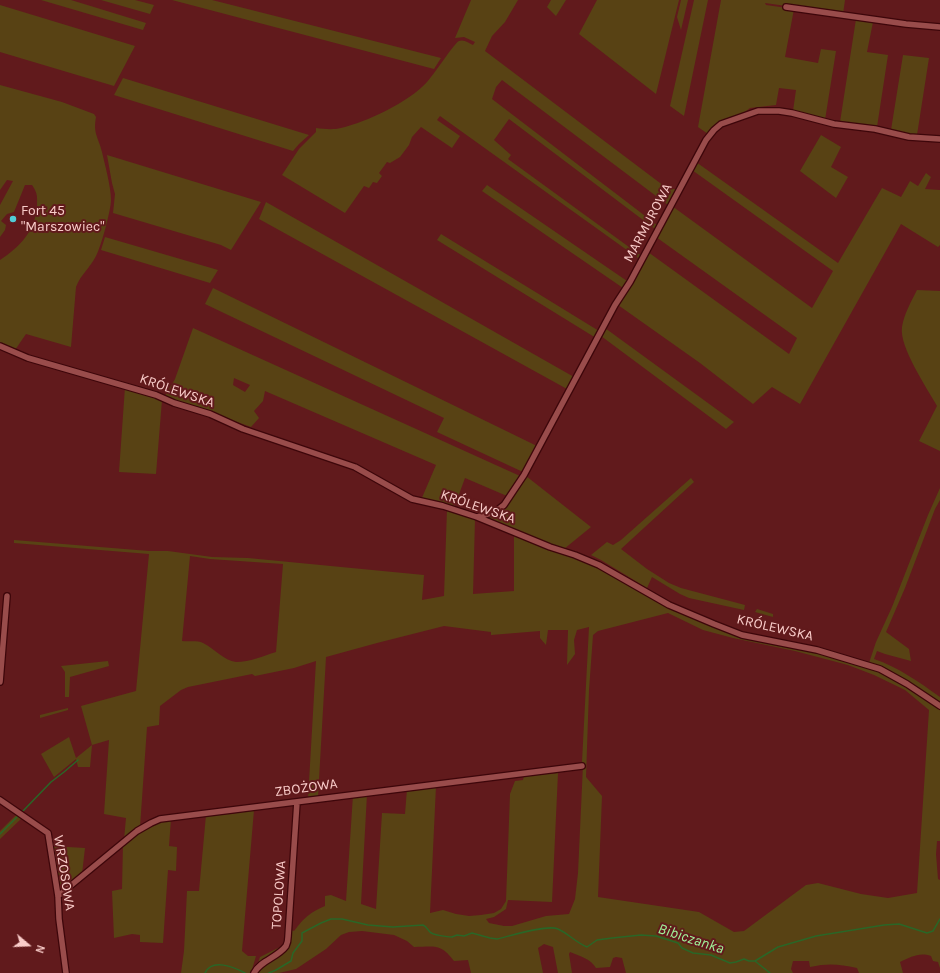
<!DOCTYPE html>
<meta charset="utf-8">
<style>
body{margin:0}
#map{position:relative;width:940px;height:973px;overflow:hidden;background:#611a1c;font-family:Karla,sans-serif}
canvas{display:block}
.north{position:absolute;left:8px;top:925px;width:40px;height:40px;-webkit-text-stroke:3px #611a1c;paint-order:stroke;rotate:109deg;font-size:11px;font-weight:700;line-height:16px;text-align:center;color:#f9ccc9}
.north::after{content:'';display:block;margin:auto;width:14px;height:18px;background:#f9ccc9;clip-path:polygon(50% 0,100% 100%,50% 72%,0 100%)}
</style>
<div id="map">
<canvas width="940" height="973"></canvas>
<div class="north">N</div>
</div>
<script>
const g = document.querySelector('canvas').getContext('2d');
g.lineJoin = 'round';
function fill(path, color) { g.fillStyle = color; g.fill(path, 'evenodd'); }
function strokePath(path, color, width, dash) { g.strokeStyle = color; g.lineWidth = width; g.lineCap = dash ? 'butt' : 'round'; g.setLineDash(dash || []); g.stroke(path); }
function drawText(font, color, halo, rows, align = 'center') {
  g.font = font + ' Karla,sans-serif'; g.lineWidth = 4; g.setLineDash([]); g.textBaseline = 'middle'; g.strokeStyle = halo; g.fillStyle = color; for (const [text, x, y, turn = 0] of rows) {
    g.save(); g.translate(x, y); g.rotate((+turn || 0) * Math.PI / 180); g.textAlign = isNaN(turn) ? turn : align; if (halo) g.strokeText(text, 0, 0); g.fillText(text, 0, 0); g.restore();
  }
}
fill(new Path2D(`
 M41,0H71L146,23L143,30Z
 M101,0H135L154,5L150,14Z
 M172,0H212L441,58L434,69Z
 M471,0H518L505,22L492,36L485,51L664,186L677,190L668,205L502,80L496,87L492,99L657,225L655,229L509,119L494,140L511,155L508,159L640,255L638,258L440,116L437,120L460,136L452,148L421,127L412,137L409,145L400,157L390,163L387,162L379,173L382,176L377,183L373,182L369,188L364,186L345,213L282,175L299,149L316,132V128C324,129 333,130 341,128C367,122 409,102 427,82C433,76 455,42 459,41C464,39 469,43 473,45L475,42L464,37L455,38Z
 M551,0H566L556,16L547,7Z
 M597,0H679L656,94L579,34Z
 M681,0H688L681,30L677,17Z
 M694,0H708L684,116L670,106Z
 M721,0H845L843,14L765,3L766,5L794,9L785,57L818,63L821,49L836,51L825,120L793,111L796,90L779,88L776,105L750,108L745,112L731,117L730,119L708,134L698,127Z
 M0,5L135,46L114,86L0,52Z
 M856,19L873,22L867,52L888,55L877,127L840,122Z
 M903,55L929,58L917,135L891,130Z
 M123,78L309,135L299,144L293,151L114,95Z
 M0,85L62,102L94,114L96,117C93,134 98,136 102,152C105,165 111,187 111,200C111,210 101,247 96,256C90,268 81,274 76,287L71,347L26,334L15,350L0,344V260C20,247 35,231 37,206C37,196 38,194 32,185H25L14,212L7,214L1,221L6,225L5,230L0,237V205L13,181L7,180L0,190Z
 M821,135L841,147L831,167L848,177L836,198L800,171Z
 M107,155L261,202L231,250L221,245L113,213L115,194L112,183Z
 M696,162L838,263L882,188L901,197L910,181L918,186L926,173L931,177L925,189L940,190V245L938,247L901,224L800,404L772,387L753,404L700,363L618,305L648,252L789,354L797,338L656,237L672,206L812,308L833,271L692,170Z
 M487,185L627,281L623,288L482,191Z
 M266,202L574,377L567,389L259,219Z
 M441,234L599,331L596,338L437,240Z
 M105,237L218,270L210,283L101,250Z
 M213,288L537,446L523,472L437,432L444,418L205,304Z
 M917,290L940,291V451L919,441L937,406C927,388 899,347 902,327C904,314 911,302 917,290Z
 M193,328L520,476L507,496L465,478L454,508L421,500L436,465L265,391L263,401L254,411L259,418L251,427L165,396L175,379ZM234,378L250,385L245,392L233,385Z
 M605,328L734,422L726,429L601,336Z
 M125,387L162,400L156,474L119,472Z
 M526,476L591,527L564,549L550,545L487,519L488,516L497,513Z
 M691,478L694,482L621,549L647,569L669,583L681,588L745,605L744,610L689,598L680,594L652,577L647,588L601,560L591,555L607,542L613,545L621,540Z
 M940,488V500L935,509L905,588L886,632L909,649L911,661L885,654L877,651L874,659C898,667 919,682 940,697V703L884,668L869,663L876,642L892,607L928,515Z
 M447,509L475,519L473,594L514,591V533L598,567L676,611L701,622L745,636L816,651L879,670L940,707V841H937L936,854L938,879L940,880V968L938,962L933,961L931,956C919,952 911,957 900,962L903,973H859L857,968C839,964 828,963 810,967L809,961H793L791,969L793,973H626L622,958L616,957L613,958L610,967L596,968C591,959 580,956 570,952L569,954L572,973H558L553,947L544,944L538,948L543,973H471L468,960L454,961C440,943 435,947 414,947L407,941L394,935L362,931L349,932L341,935L326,949L296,969L279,973H256L285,950L291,930L294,931C304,918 309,913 325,906V896L331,895L346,901L353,795L367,794L361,904L376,909L382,813L405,814L407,789L436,786L430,913L443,910L456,914L469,916L481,915L494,913L501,909L506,901L510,794L515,781L523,780L524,776L558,773L552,902L508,900L506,909L494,917L486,919L489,923L504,926H512L546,916L569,914L575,899L578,873L583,765L582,762L589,627L577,630L574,640L575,654L567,665L568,630H548L546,645L540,638V631L491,635V632L444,626L377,643L326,657L318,797L308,799L316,661L294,668L255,676L252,674L188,687L181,690L160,706L159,725L147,727L140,827L124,840L126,818L104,814L109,740L92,745L90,767H78L76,759L54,777L41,754L69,737L76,758L92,745L81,706L136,691L149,554L14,543V540L149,551H168L212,557L248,558L424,575L422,600L444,596ZM190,556L210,559L283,564L276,652C263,656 250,662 236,662C224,661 214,648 203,643C197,640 189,642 182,641ZM668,613L703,630L733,638L795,651L848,665L874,675L905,690L929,710L917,893L888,898L861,894L818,883L806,885L744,931L734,932L699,912L598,897L602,796L586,777L589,690L593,635L598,631Z
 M757,609L773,614V617L755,612Z
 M108,661L109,666L70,677L69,697H65V672L61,666Z
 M68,708V710L40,718V715Z
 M254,810L242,951L248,956H256L251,973H181L184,951L187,891H199L206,815L230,814Z
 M17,814L22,818L0,839V831Z
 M171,819L169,846L177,847L176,871L168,870L163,943L140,942V935L132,934L114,938L112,891L122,889L123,844C138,832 152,823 171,819Z
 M51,846L85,848L82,874L60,891L58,890Z
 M284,945V947L258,963L260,957Z`), '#584214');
strokePath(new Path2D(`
 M23,811L51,782L64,772L78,760
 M0,834L17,817
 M755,961L770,973
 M205,973C212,958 234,967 245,973
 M269,973L276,970L291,961L293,953L302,941V933L321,923L331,919H342L368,925L393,927L423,925C427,927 427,929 430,932C432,935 448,937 452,937L457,935L464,936L472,933L490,938L497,939C510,936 548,924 558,929C569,934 575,942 587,947L597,940L612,938L641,935L656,936L678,943L682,948L693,953L711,955L730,963L736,962L744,959L749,961H755L778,947L816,936L884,925L899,924L927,933L933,931L940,919`), '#2a6627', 1.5);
const minor = new Path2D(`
 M786,7L906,24L940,27
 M0,346L28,358L156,395L174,403L210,414L243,429L355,467L412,499L443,506L477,517L550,547L575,555L599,565L669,605L714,624L742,635L817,650L880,669L907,684L940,706
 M477,517L495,512L504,505L524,475L615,305L630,282L706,140L714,130L721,124L758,111H779L792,113L834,124L875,129L909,137L940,139
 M0,682L7,596
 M0,800L48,833L58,896L59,919L66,973
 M58,896L137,831L151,823L160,819L582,766
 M254,973C261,960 277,958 286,946C287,944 288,940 288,937L297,802`);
strokePath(minor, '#3d060a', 8);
strokePath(minor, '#994c4b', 5.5);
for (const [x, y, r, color] of [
 [13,219,4,"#52ccd6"]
]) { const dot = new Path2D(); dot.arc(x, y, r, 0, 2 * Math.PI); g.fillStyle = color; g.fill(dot); strokePath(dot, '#611a1c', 1.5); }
drawText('14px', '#f9ccc9', '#611a1c', [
 ["Fort 45",21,211],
 ["\"Marszowiec\"",21,227]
], 'left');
drawText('14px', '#f9ccc9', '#611a1c', [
 ["MARMUROWA",648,223,-62],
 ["KRÓLEWSKA",177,391,19],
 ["KRÓLEWSKA",478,507,19],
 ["KRÓLEWSKA",775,628,13],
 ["ZBOŻOWA",306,788,-8],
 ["WRZOSOWA",64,873,81],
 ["TOPOLOWA",279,895,-86]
]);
drawText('italic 15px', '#a0f39a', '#611a1c', [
 ["Bibiczanka",691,939,18]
]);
</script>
